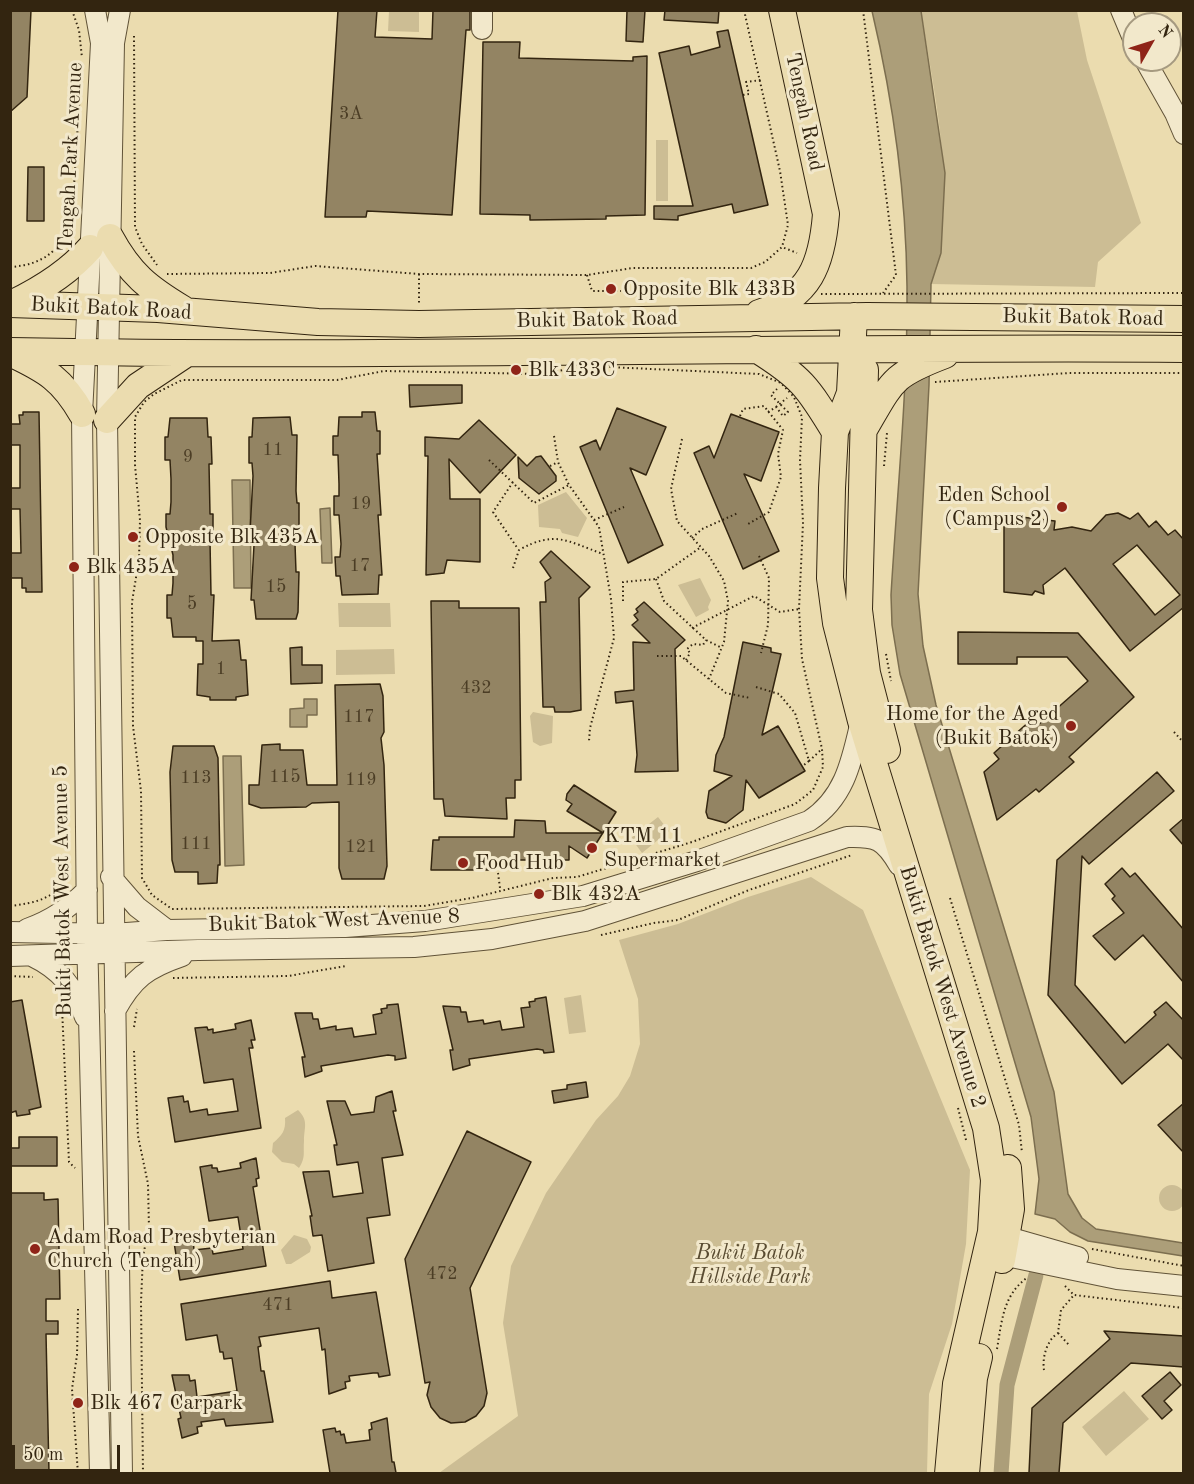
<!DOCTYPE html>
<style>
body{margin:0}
#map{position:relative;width:1194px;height:1484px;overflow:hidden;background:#ebdcaf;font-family:"Old Standard TT",serif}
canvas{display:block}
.frame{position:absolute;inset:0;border:12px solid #332510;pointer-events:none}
.north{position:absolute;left:1122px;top:12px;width:60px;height:60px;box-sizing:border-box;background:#f2e8cb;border:2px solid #a69a80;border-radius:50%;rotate:51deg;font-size:16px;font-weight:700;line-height:24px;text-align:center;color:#332510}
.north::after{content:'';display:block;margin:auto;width:21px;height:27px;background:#8f2418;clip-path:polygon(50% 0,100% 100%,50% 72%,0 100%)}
.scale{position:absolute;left:12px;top:1445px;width:108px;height:27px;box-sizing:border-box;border:3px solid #332510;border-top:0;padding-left:8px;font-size:18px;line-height:21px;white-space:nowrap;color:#332510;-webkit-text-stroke:4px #f2e8cb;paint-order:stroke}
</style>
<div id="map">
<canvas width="1194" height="1484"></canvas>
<div class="frame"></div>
<div class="north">N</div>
<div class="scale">50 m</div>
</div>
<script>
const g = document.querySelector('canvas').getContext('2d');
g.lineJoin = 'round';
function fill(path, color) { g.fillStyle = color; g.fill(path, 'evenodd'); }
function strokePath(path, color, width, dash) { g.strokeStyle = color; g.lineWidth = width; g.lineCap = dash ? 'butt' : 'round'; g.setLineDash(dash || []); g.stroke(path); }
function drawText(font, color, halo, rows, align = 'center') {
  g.font = font + ' "Old Standard TT",serif'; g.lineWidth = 6; g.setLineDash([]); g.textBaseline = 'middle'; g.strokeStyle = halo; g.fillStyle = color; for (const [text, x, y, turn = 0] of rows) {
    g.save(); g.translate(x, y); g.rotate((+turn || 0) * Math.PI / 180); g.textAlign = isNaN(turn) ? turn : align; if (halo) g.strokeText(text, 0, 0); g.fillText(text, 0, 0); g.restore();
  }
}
fill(new Path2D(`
 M389,11H419V32L388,31Z
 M921,11H1077L1087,60L1141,223L1098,262L1095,287L931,284C959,196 935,100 921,11Z
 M656,140H668V201H656Z
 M566,492L587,518L578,537L562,533L560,529L539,527L538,505Z
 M700,578L711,600L708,607L709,610L696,617L678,585Z
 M338,603H390L391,627H339Z
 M394,649L395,674L336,675V650Z
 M533,712L553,716L552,743L540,746L533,742L530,716Z
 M658,817L669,831L642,853L631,838Z
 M811,877L863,910L970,1170L966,1244L952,1324L929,1394L927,1473H439L518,1416L503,1323L511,1266L546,1193L596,1120L618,1096L630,1076L640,1044L638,999L619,940L678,924L748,897Z
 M581,995L586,1032L569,1034L564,998Z
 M298,1110C309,1121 304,1127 304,1141C303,1153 306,1157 299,1168L294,1164L282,1162L272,1152L273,1143C282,1135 286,1131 285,1118Z
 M1159 1198a13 13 0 1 1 26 0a13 13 0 1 1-26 0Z
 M294,1235L307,1239L311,1247L310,1252L291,1264H286L281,1250Z
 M1124,1391L1149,1419L1106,1456L1082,1427Z`), '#ccbd94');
const water = new Path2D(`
 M872,11H921L945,173L941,253L931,284L929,385L918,594L923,646L936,705L1054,1092L1068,1194L1082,1218L1096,1229L1183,1243V1256L1088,1241L1070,1232L1055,1219L1035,1214L1039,1179L1031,1117L900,674L892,625L891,595C897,493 908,389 907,286C906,193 893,100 872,11Z
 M232,480H250L251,588H234Z
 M330,508L332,563H322L320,509Z
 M304,699H317V715H307V727H290V709L304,708Z
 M223,756H241L244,865L225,866Z`);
fill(water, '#ac9e79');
strokePath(water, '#7c6e4f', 1.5);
strokePath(new Path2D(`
 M1001,1474L1007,1385L1036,1275`), '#ac9e79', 15);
const building = new Path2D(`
 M10,10H31L27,97L10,112Z
 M338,10H377L375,37L432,39L433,10H470V30H466L452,215L367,211L366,217H325Z
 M627,10H645L643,42L626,41Z
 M665,10H719L718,23L664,20Z
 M728,30L768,205L734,213L732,204L678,216V220L654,219V206H693L659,53L689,46L691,55L720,47L717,32Z
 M483,42H520L519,58L633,61V57L647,56L645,215L606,216V219L530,220V215L480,214Z
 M28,167H44V221H27Z
 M409,385H462V403L410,407Z
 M617,408L666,427L646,475L630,468L663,545L628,563L580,447L596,440L600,450Z
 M23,412H39L42,592H26V588H22V578H10V553H21L20,509H10V488H20V445H10V424H20L19,415H23Z
 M362,412H375L377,431H380V454H377L381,515H378L382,575H379L378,594L342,595L340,576H336L335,557H340L341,544L339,515H334V496H339V484L338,455H333V436H338L339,417H362Z
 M731,414L779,432L761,481L744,474L779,551L743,569L694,453L709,446L714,458Z
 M290,417L292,435H297L296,491L297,503H299V528H297L295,544L296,572H299L298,612L296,619H256L254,600H251L254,545V532H250L253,476L252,463H249V437H252L253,418Z
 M170,418H207L208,437H211L212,464H209L210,514H213V541H210L211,595H214L212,641L239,640L241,660H246L248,695L236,697V700H210V697L197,695L198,664H203V641H196V637H173L171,618H167V595H172L173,583V555L166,527V514H170L171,502V479L170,460H165V437H168Z
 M479,420L516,455L480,493L449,459L450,499H480V562L447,560L444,573L426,575L428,456H425V437L459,439Z
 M541,456L556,476V481L539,494L519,478L518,457L527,466L536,457Z
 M1118,513L1130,519L1138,513L1149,527L1156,521L1168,535L1175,530L1184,540V607L1130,651L1065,568L1043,585L1044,594L1035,591L1032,595L1004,592V515L1055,521L1054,530L1072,527L1091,531L1106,515ZM1137,545L1180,595L1155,615L1113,564Z
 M551,551L590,587L579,598L581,710L570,712H555L554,707H543L540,602H546L545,582L551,578L540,562Z
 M431,601H459V608H519L521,780H515V798H506L507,819L445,816L443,799H434Z
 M644,602L685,640L675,649L678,771L635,772L637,755L633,701L616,703L615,692L634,690L633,642L650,643L632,625L638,620L634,615L638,612L636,609Z
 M958,632L1078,633L1134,697L1069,757L1074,762L1039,792L1036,789L997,820L984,772L999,759L994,753L1031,720L1037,726L1088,681L1067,657H1017V664H958Z
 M743,642L771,648V652L781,654L762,735L778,726L805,771L759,798L746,780L743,810L726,823L708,818L706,812L709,791L732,776L714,771L716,755L724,737Z
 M302,647V665H322V683L291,684L290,648Z
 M380,684L383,696L384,732L381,738L384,765L387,866L384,879H342L339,868V802L312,803L306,807L261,808L249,804V785H259L262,745L280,744V750H303L307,785H337L335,685Z
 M173,746H214L218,758L220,865H218L217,883L198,884V872H175L172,860L170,772Z
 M1157,772L1174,791L1089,864L1082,856L1075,985L1125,1043L1156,1015L1154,1012L1166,1002L1184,1021V1061L1168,1044L1122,1084L1048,995L1057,860Z
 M574,785L616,812L587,858L569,846V860H494V870H431L433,840H439V837H514L515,820L545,821L546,833H603L567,811L572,804L566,800L567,794Z
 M1184,818V846L1170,830Z
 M1122,868L1130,877L1135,873L1184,930V983L1143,935L1115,960L1093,936L1124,913L1112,899L1115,896L1105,884Z
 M546,997L554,1052L544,1053L543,1050L537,1049L469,1059L470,1065L453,1070L450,1050H453L443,1006L460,1007L461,1012H466L468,1022L483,1020L484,1024L500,1021L502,1030L524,1027L521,1008L530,1007L529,1002L535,1001V999Z
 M22,1000L41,1107L29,1110L30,1114L17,1116L16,1111L10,1113V1002Z
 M398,1004L406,1058L395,1060V1056L388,1055L321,1066L322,1071L305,1077L302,1057H305L295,1013H312L313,1019H318L320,1029L336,1026V1030L352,1028L354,1037L376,1034L373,1015L382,1013L381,1009L387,1008V1005Z
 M251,1020L255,1040H251L253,1048H249L261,1128L175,1142L168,1098L183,1096L184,1102L188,1101L190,1112L207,1109L208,1115L238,1111L233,1079L204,1083L195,1028L207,1027L208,1030L213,1029V1033L236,1029L235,1024Z
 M586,1082L588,1097L554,1103L552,1091L567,1089V1085Z
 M392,1091L396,1111H393L403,1155L382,1158L390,1215L367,1218L374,1263L328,1271L322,1235L313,1236L310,1216H312L303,1172L329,1171L333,1197L363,1193L358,1162L337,1165L334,1145H337L327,1101H345L351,1115L374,1112L376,1097Z
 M1184,1103V1153L1158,1125Z
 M467,1131L531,1162L470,1288L487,1393L484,1406L476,1416L465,1422L451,1423L440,1418L431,1407L427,1395L430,1382L425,1383L405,1259Z
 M19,1137H57V1166H10V1148H19Z
 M256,1158L259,1178L256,1179L257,1186L253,1187L266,1266L180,1280L173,1236L188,1234L189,1240L193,1239L194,1250L212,1248L213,1254L243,1249L238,1217L209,1221L200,1167L212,1165V1168H217L218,1172L241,1168L240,1163Z
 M10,1193H44V1200L58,1199L60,1299H46V1321H58V1334H46L49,1473H10Z
 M330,1281L332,1298L376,1292L390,1375L379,1377L378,1373H373L349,1376L350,1381L345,1382L346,1388L329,1394L325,1349L322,1350L319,1328L259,1337L261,1346L258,1347L261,1371H264L273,1422L226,1426L224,1419L201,1422L202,1426L197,1427L198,1433L182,1438L178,1419L181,1418L172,1375H189L190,1381L195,1380L197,1397L237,1391L232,1358L224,1359L223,1352H220L217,1335L186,1340L181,1304Z
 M1104,1331L1184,1336V1367L1131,1363L1063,1423L1059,1473H1029L1032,1408L1110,1339Z
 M1170,1372L1181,1385L1164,1401L1172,1410L1162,1419L1142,1396Z
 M387,1418L392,1462H394L396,1473H330L323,1430L335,1428L336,1432L340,1431L341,1435L344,1434L346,1443L370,1440L369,1430L372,1429L371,1423Z`);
fill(building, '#938463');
strokePath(building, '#332510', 1.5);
const minor = new Path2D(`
 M95,10L101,43L82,414L87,934L100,1474
 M120,10L114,43L107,420L122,1474
 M1121,10L1134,41
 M482,29V10
 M1145,60L1175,113L1184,134
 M111,877L137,907L167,930
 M27,929C52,920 69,908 87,890
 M10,932L113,934L167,930L345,927L425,921L583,896L697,861L809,821C845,798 852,760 861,721
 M10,956L198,950L414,947L492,939L585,921L847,837C876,836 884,839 899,865
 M32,956C61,970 74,987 85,1017
 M115,1011C133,978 147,968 182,956
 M994,1233L1078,1257
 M992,1253L1117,1279L1184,1286`);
const major = new Path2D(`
 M110,237C130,274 148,288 183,309
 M13,303C42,289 69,272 90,248
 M10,304L158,309L318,322L419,324L867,316L1184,319
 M759,313C810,297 822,264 826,214L782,10
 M854,316L850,393L835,432L832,488L830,578L836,623L861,721L986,1128L994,1180L991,1232L956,1384L948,1474
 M756,349C801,377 808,387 835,432
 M10,351C402,358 793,346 1184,349
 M12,354C46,370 63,380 82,414
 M865,370L859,610L867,673L887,750
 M107,420L138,386L186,354
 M865,428C893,380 892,375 945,355
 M1002,1260L1011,1209L1008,1168
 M966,1474L974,1378L979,1357`);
strokePath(minor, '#615338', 22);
strokePath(major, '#332510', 28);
strokePath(new Path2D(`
 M72,10L79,30L82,58
 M744,10L780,171L788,225L782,247
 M863,10L896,275L883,293
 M134,36L135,227L142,244L157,265
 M743,95L749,94L746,82L761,80
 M10,267C44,265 63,249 72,218L80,91
 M167,274L270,273L315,266L419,274L587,275L633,268H751L765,262L782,247L797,253
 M419,274V303
 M587,275L592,291H621
 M821,294L1184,293
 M587,366L759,374L781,383L794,397L802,417L800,460L803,523L799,609L802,659L822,749L823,767L813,790L795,804L692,842L577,877L553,878L472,898L424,906L172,909L152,895L142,878L141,791L133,726L132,602L139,559L140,520L135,465V417L144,402L154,394L182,380H337L384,371L540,374Z
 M935,382L1069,373H1184
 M776,407L787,398
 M768,412L776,407L783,416L788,412L771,395L777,389
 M740,416L743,409L764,406L783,430L778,454L781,477L769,512L748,524
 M554,436L558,462L569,485L599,527L611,599L614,638L590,728L589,741
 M682,439L671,489L677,521L709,556L724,581L728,601L724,642L709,679
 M489,460L534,503L569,485
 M550,466L558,462
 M884,466L887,433
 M513,482L493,512L518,549
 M594,520L624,507
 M692,538L702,529L738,513
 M759,556L769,578L768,625L761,653
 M513,568L519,550C555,530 567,541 603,554
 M656,579L664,601L706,640L722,648
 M623,601V582L656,579L701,547
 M692,628L754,596L780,612L799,609
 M886,654L891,681
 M657,656H681L726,693L750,698
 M686,660L690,653L687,649L693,644L703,645L706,640
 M756,687L779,694L795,713L809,761L804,765
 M1174,732L1184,743
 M809,761L822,749
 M498,873L500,888
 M950,898L1019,1125L1022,1153
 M10,906C35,903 55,899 68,876
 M601,935L654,923L678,920L749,890L852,855
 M10,976L33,977
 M173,978L288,976L346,966
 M62,1008L69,1162L75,1168
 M134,1027L137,1009
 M134,1051L138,1136L148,1184L149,1228L143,1256L141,1302L143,1474
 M958,1108L966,1140
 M1092,1249L1184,1266
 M1065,1286L1074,1295L1184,1308
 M78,1309L77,1355L72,1389L78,1474
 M1058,1333L1069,1345
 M997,1349C1002,1320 1003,1295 1028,1277
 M1044,1370C1042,1357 1047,1340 1058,1333L1061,1310L1074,1295`), '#332510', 2, [1.5, 3]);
strokePath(minor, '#f2e8cb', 20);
strokePath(major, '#ebdcaf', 26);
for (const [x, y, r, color] of [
 [611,289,6,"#8f2418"],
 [516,370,6,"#8f2418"],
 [1062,507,6,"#8f2418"],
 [133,537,6,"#8f2418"],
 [74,567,6,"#8f2418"],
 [1071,726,6,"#8f2418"],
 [592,848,6,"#8f2418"],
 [463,863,6,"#8f2418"],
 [539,894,6,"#8f2418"],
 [35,1249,6,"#8f2418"],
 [78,1403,6,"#8f2418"]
]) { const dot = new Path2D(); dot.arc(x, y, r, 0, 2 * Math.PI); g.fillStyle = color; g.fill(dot); strokePath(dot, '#f2e8cb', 2); }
drawText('18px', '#4b3d25', null, [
 ["3A",351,114],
 ["11",273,450],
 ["9",188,457],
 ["19",361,504],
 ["17",360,566],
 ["15",276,587],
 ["5",192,604],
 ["1",221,669],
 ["432",476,688],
 ["117",359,717],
 ["115",285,777],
 ["113",196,778],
 ["119",361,780],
 ["111",196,844],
 ["121",361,847],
 ["472",442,1274],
 ["471",278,1305]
]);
drawText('21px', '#332510', '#f2e8cb', [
 ["Tengah Road",804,112,78],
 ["Tengah Park Avenue",71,157,-87],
 ["Bukit Batok Road",111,309,3],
 ["Bukit Batok Road",1083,318,1],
 ["Bukit Batok Road",597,320,-1],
 ["Bukit Batok West Avenue 5",63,891,-91],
 ["Bukit Batok West Avenue 8",334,921,-2],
 ["Bukit Batok West Avenue 2",942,987,73]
]);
drawText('21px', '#332510', '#f2e8cb', [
 ["Opposite Blk 433B",623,289],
 ["Blk 433C",528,370],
 ["Eden School",1050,495,"right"],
 ["(Campus 2)",1050,519,"right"],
 ["Opposite Blk 435A",145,537],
 ["Blk 435A",86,567],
 ["Home for the Aged",1059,714,"right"],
 ["(Bukit Batok)",1059,738,"right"],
 ["KTM 11",604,836],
 ["Supermarket",604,860],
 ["Food Hub",475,863],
 ["Blk 432A",551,894],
 ["Adam Road Presbyterian",47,1237],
 ["Church (Tengah)",47,1261],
 ["Blk 467 Carpark",90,1403]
], 'left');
drawText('italic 21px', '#594b31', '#f2e8cb', [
 ["Bukit Batok",750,1253],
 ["Hillside Park",750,1277]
]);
</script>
